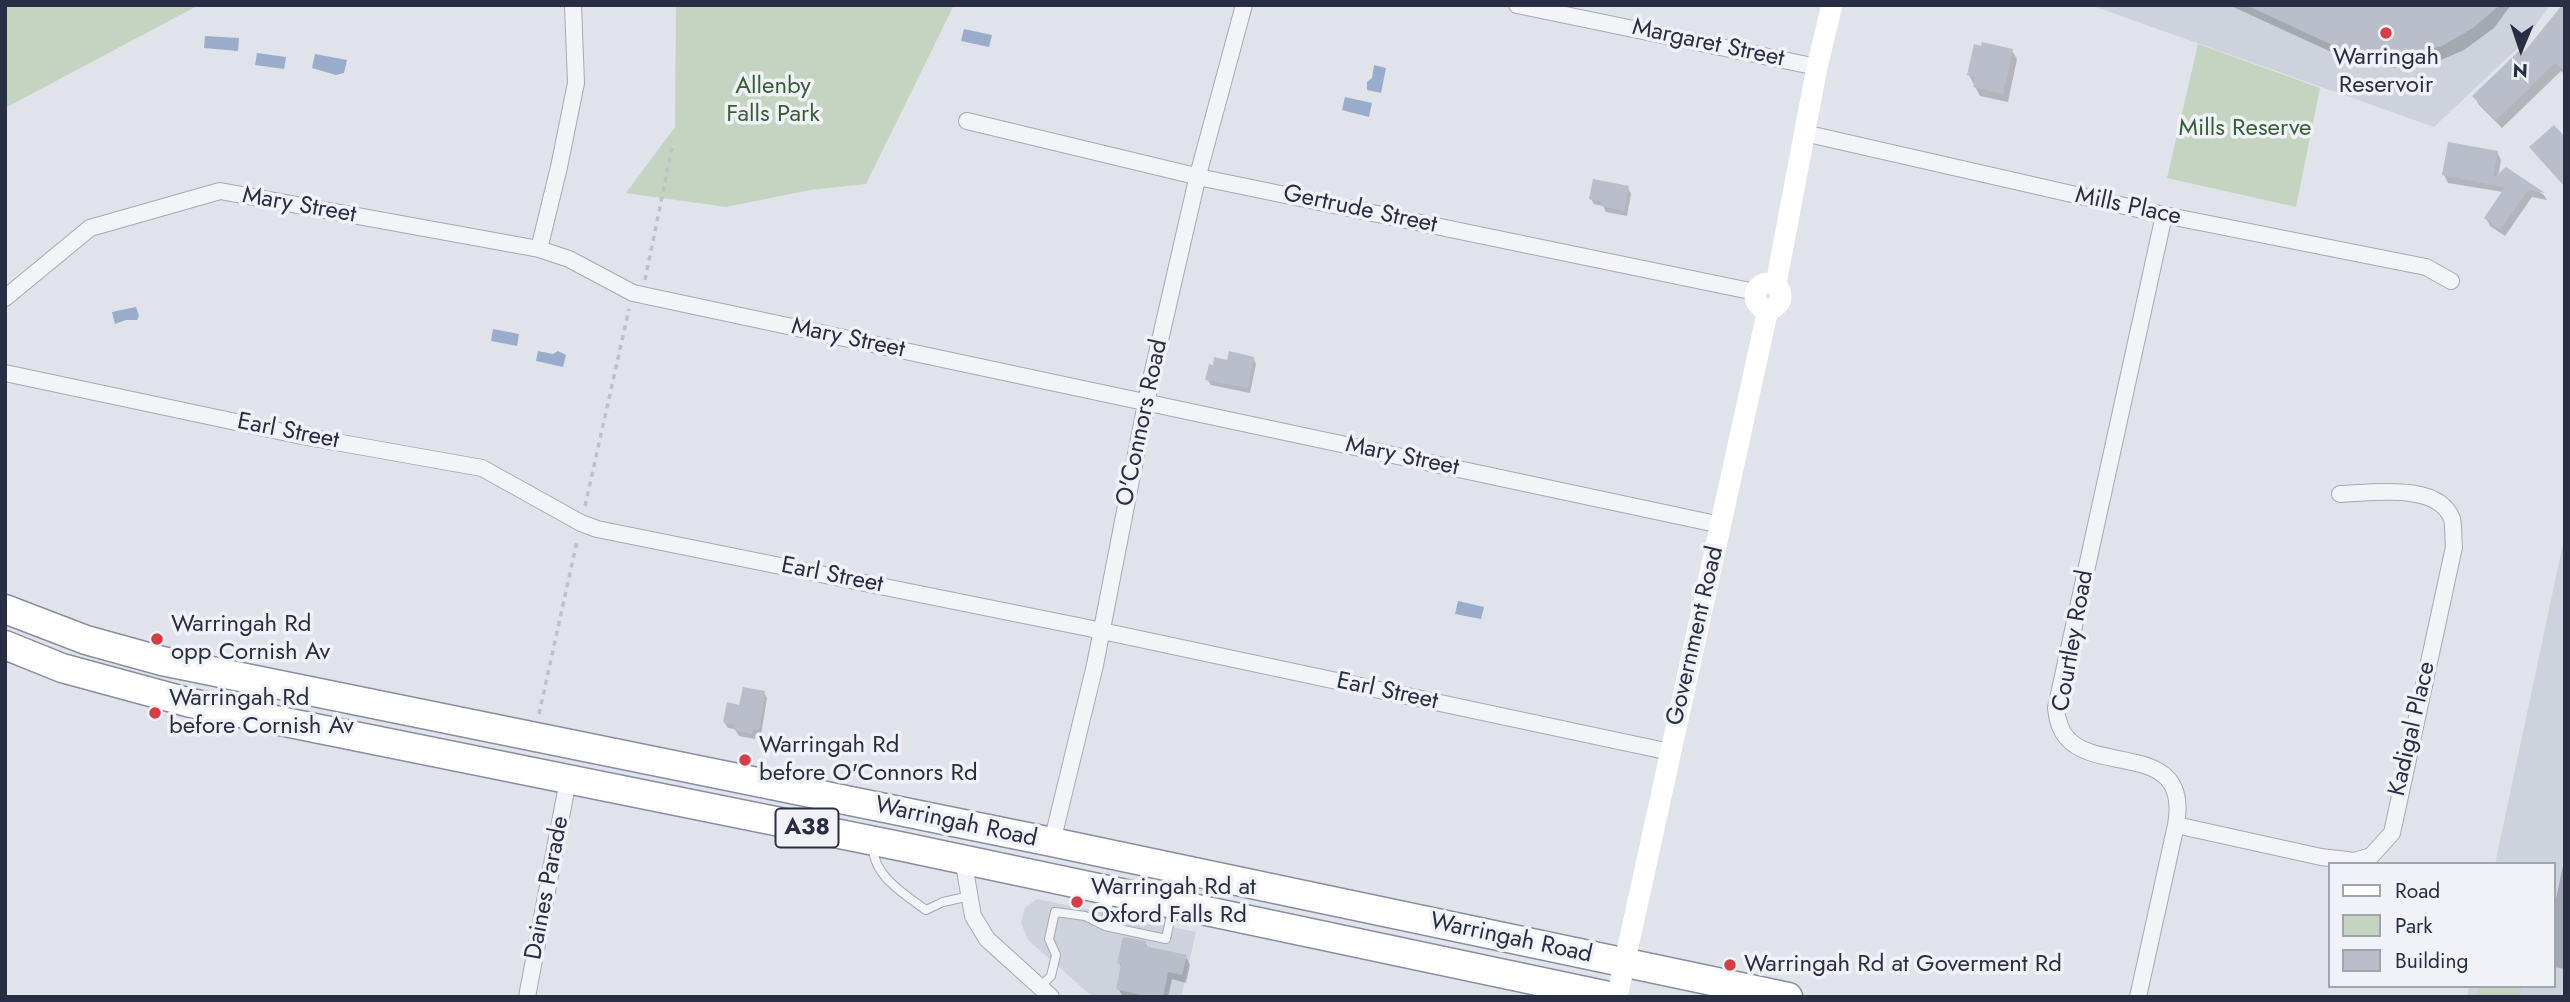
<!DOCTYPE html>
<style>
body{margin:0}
#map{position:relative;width:2570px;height:1002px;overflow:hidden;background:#e0e3ea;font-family:Jost,sans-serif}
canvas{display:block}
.frame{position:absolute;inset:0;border:7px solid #282e43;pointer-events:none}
.legend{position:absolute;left:2328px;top:862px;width:228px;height:126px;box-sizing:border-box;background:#f0f2f7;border:2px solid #a0a4af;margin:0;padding:9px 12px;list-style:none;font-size:21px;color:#282e43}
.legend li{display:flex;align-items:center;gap:14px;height:35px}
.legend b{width:35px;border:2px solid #a0a4af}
.north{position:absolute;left:2486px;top:14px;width:70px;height:70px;-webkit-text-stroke:5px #f0f2f7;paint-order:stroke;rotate:182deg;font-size:19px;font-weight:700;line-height:28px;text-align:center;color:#282e43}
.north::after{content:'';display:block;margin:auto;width:24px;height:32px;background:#282e43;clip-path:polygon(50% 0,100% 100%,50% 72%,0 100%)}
</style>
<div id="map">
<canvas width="2570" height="1002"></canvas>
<div class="frame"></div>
<ul class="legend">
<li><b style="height:9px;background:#fff"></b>Road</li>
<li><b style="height:19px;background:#c4d4c1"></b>Park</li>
<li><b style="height:19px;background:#babeca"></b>Building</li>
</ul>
<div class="north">N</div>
</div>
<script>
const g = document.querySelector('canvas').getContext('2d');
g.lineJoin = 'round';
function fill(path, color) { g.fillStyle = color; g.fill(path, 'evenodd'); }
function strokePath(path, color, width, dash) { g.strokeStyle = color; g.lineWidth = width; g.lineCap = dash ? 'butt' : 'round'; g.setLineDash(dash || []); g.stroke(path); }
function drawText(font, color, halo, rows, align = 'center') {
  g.font = font + ' Jost,sans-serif'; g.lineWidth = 7; g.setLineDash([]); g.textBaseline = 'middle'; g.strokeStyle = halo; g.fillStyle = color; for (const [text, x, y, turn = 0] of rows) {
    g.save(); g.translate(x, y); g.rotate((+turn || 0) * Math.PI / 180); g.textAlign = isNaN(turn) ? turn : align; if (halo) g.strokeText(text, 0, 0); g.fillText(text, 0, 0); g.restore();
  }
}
fill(new Path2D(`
 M2090,5H2550L2524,42L2434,127Z
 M2565,534V997H2467L2469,986H2554V864H2495Z
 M1037,899L1196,932L1181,997H1093L1028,940L1021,923L1025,908Z`), '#ced2dc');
fill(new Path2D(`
 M5,5H199L5,108Z
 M676,5H954L866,184L810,190L726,207L626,193L675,127Z
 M2198,44L2320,88L2296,207L2167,178Z
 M2479,986H2522L2519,997H2476Z`), '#c4d4c1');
fill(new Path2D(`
 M964,29L992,35L989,47L961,41Z
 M205,36L239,38L238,51L204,48Z
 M257,53L286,57L284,69L255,65Z
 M315,54L347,60L344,73L336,75L312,68Z
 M1374,65L1386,68L1381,93L1367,90V82L1372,78Z
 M1345,97L1372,103L1369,117L1342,110Z
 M136,307L139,316L137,320H126L115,324L112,312Z
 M493,329L519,334L517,346L491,341Z
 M538,351L553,354L558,351L566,355L563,367L536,361Z
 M1458,601L1484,607L1481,619L1455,614Z`), '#99accc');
fill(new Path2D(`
 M2229,5H2511L2494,28L2464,50L2434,63L2393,68L2351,61Z
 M2565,17V75L2561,71L2502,128L2479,105L2474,96Z
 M1983,48L2012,51L2017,59L2008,102L1980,96L1969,75Z
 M2497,152L2501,160L2498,176L2506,169L2544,195L2547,200L2532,197L2505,236L2490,226L2486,218L2503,192L2448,183L2444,175Z
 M1628,188L1631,194L1627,216L1606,212L1603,206L1594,204L1591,199Z
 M1253,358L1256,364L1250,393L1211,385L1207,379L1214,367Z
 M764,693L767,698L761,735L756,734L755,739L739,736L735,729L728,728L724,722L740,707Z
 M2565,856V969L2554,967V908Z
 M1145,943L1148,948L1186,957L1190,965L1186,983L1172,979L1168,997H1123L1118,988L1122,968L1119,963Z`), '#0003');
fill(new Path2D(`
 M2246,5H2500L2473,28L2442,46L2407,55L2386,57L2343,50Z
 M2562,5H2565V71L2555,63L2496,120L2472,96L2521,49L2524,52Z
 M1982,42L2013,49L2003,94L1973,87L1975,77L1967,75L1974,44L1981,46Z
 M2554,125L2565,137V187L2529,147Z
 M2448,142L2498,151L2493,178L2506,167L2545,193L2528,190L2500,230L2484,218L2505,187L2442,175Z
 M1593,179L1629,186L1624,211L1601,206L1602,202L1589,199Z
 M1229,351L1254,357L1248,388L1205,380L1209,364L1213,365L1214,357L1227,360Z
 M743,687L765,691L759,730L753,729L752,734L734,730L735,725L723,722L727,702L739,705Z
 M1123,937L1146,941L1145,946L1187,955L1182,975L1168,972L1163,997H1149L1116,989L1121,964L1117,963Z`), '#babeca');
const lane = new Path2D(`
 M873,848C874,876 905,895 926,910L943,902L970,896
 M1105,926L1110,895
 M1040,987L1051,976L1056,955L1049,939L1055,912L1085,916L1105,926L1166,939L1172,910`);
const street = new Path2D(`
 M1517,5L1817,67
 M967,121L1208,179L1755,292
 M1804,133L2164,215L2426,267L2451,281
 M539,249L559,167L576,83L573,5
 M5,298L90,228L220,191L539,249L569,259L633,293L1721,525
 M5,373L302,436L482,468L581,523L597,529L1088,628L1670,752
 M2176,825L2321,857L2355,861L2371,856L2392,833L2454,547C2453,539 2454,527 2452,519C2439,482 2371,493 2340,494
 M1052,842L1095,665L1149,388L1198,175L1244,5
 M963,859L973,916L987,939L1051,997
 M527,997L568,780
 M2138,997L2176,825C2191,741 2098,774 2067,738C2059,729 2057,719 2056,708L2164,215`);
const highway = new Path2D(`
 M5,609L86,640L162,661L1052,842L1788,997
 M5,645L62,668L191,703L904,847L1613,997`);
strokePath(lane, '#a5a9b5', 10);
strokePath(street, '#a5a9b5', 18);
strokePath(highway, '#878ea2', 31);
strokePath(new Path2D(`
 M645,280L672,148
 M585,506L629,309
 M539,714L577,541`), '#bec1c9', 3.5, [5, 5]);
strokePath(lane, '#f3f4f8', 8);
strokePath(street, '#f3f4f8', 16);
strokePath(new Path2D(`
 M1755 296a13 13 0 1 1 26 0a13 13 0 1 1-26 0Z
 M1776,284L1817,67L1832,5
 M1617,997L1768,309`), '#fff', 21);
strokePath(highway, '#fff', 28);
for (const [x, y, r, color] of [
 [2386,33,7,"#d63e44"],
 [157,639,7,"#d63e44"],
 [155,713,7,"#d63e44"],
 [745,760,7,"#d63e44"],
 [1077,902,7,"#d63e44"],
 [1730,965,7,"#d63e44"]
]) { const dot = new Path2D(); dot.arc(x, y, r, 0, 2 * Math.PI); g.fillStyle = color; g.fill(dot); strokePath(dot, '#f0f2f7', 2.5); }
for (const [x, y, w] of [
 [807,828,63]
]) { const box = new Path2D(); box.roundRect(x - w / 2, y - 19.5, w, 39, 5); g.fillStyle = '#f0f2f7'; g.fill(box); strokePath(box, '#282e43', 2); }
drawText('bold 23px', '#282e43', null, [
 ["A38",807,828]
]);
drawText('24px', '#282e43', '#f0f2f7', [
 ["Margaret Street",1708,44,12],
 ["Mary Street",299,206,10],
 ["Mills Place",2128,207,12],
 ["Gertrude Street",1360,210,12],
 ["Mary Street",848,339,12],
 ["O'Connors Road",1143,423,-78],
 ["Earl Street",288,432,11],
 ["Mary Street",1402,457,12],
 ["Earl Street",832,576,11],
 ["Government Road",1696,636,-77],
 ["Courtley Road",2074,641,-80],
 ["Earl Street",1387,692,12],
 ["Kadigal Place",2413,729,-77],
 ["Warringah Road",956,823,12],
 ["Daines Parade",548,888,-79],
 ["Warringah Road",1511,939,12]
]);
drawText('24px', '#282e43', '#f0f2f7', [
 ["Warringah",2386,58,"center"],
 ["Reservoir",2386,86,"center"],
 ["Warringah Rd",171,625],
 ["opp Cornish Av",171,653],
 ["Warringah Rd",169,699],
 ["before Cornish Av",169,727],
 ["Warringah Rd",759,746],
 ["before O'Connors Rd",759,774],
 ["Warringah Rd at",1091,888],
 ["Oxford Falls Rd",1091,916],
 ["Warringah Rd at Goverment Rd",1744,965]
], 'left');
drawText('24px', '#375f34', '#f0f2f7', [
 ["Allenby",773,87],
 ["Falls Park",773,115],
 ["Mills Reserve",2245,129]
]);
</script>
